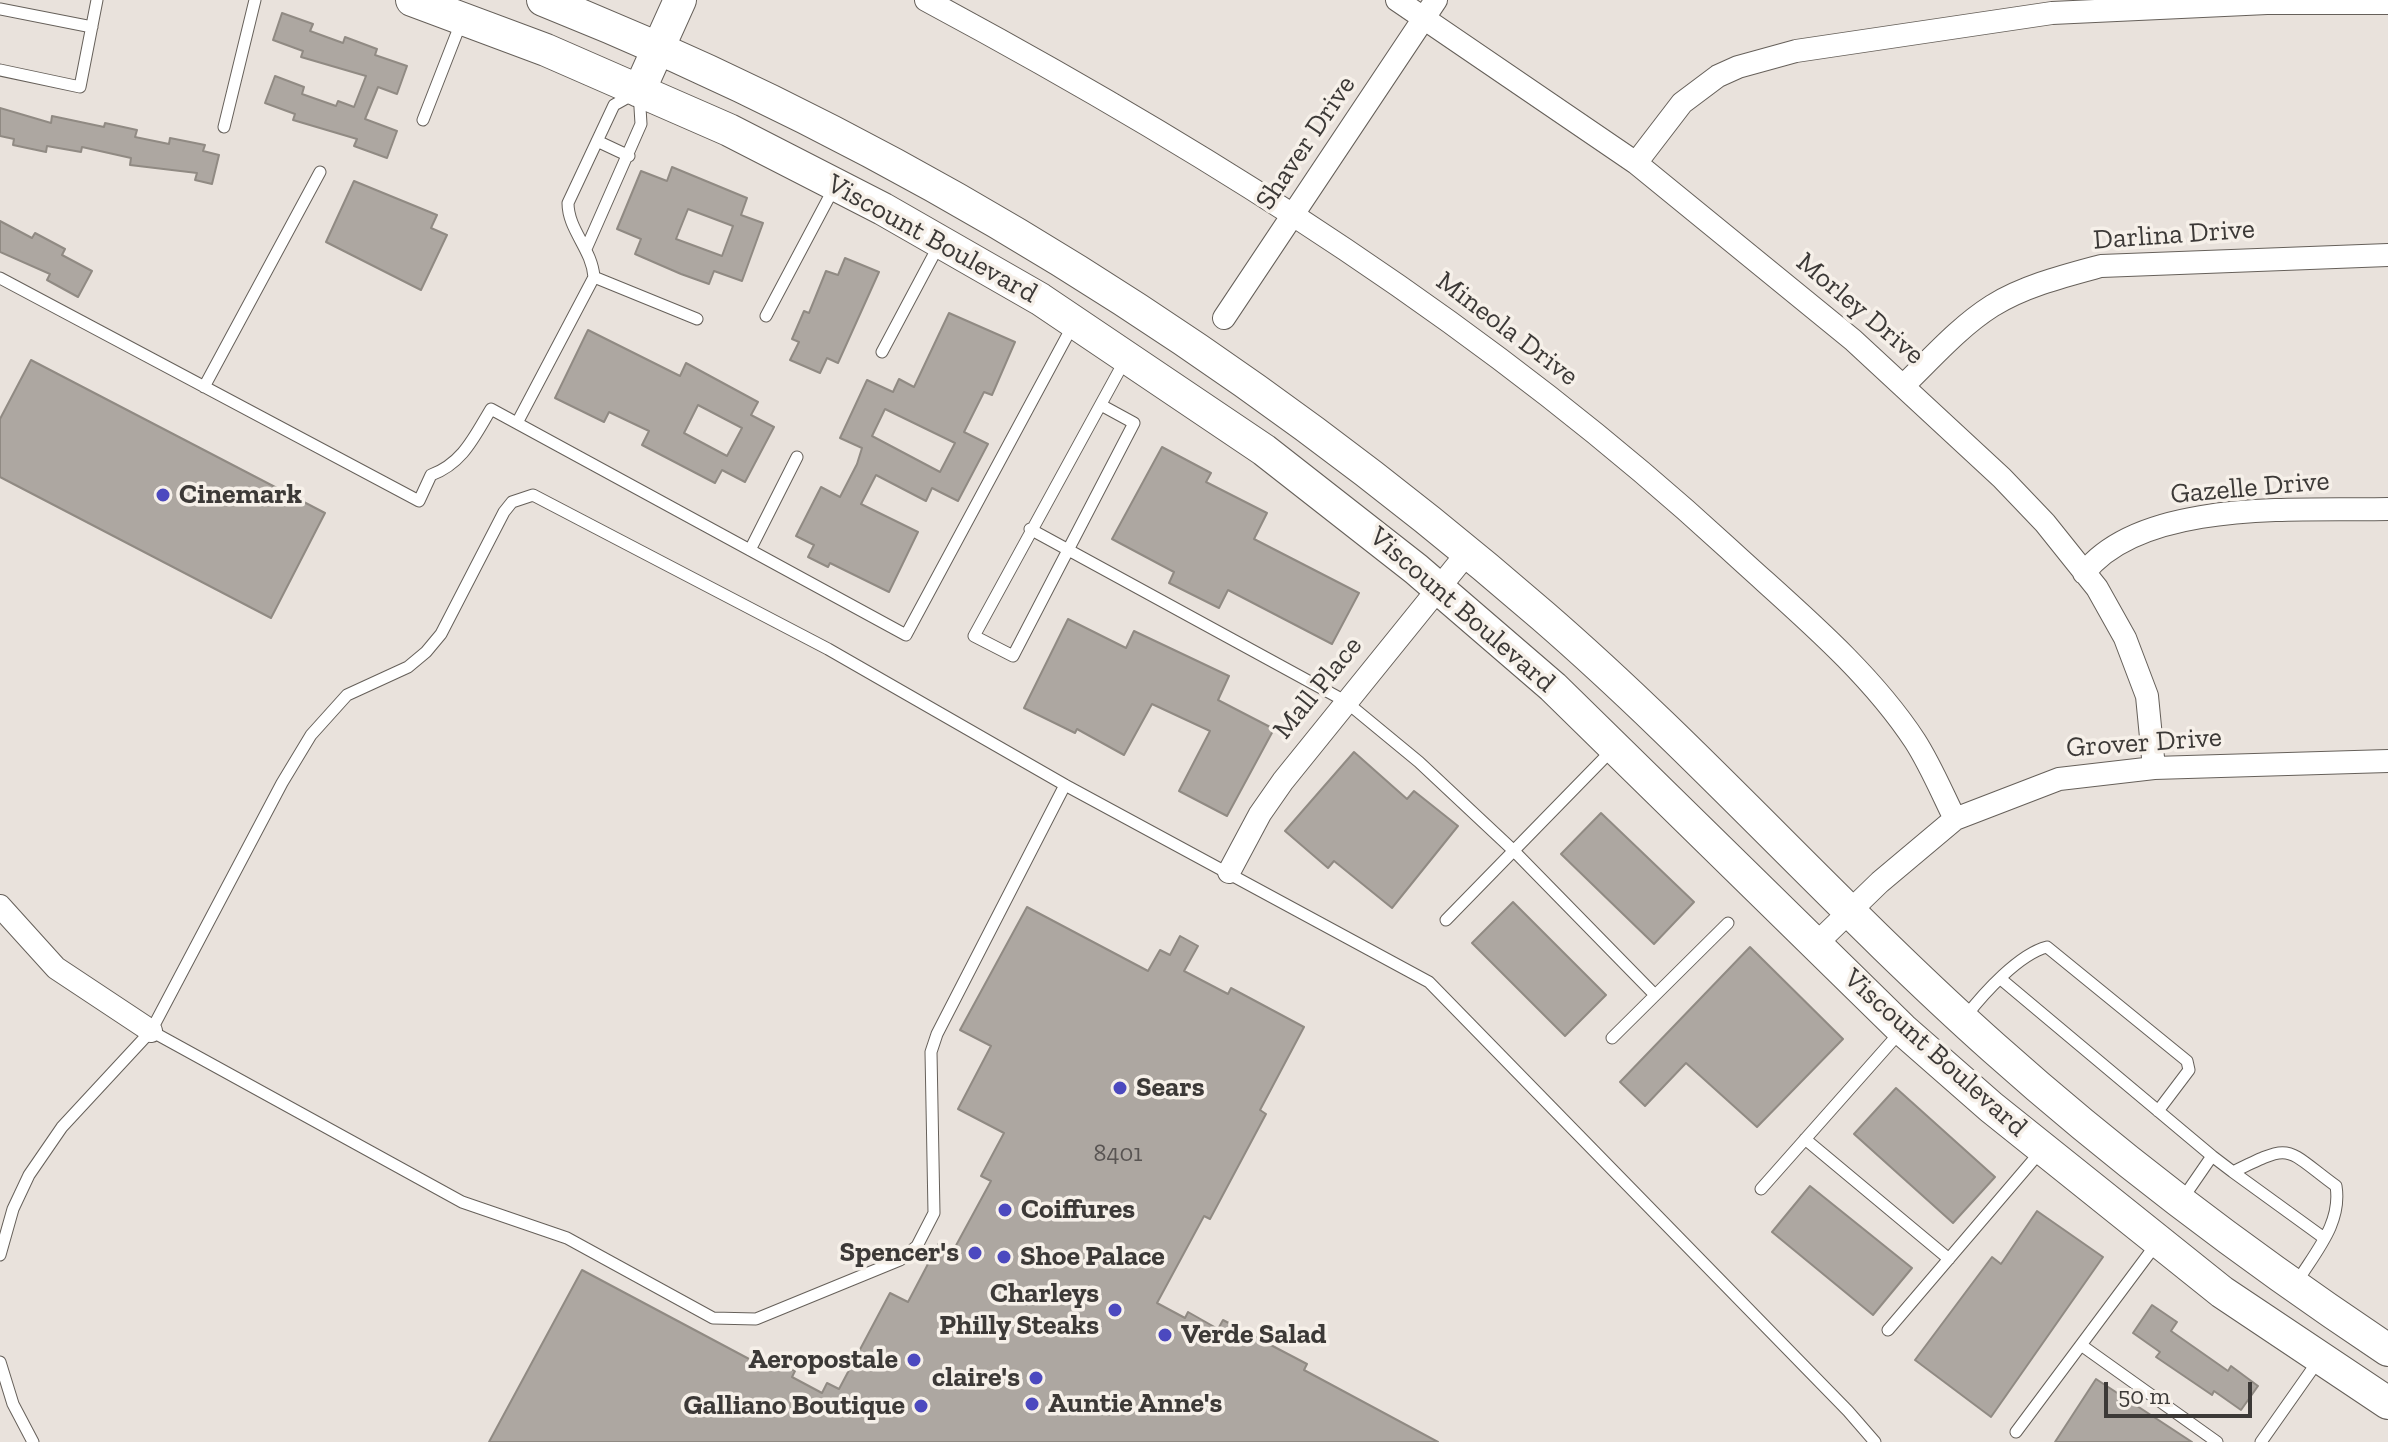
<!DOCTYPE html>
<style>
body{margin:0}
#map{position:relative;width:2388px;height:1442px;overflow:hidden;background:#e9e2dc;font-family:"Zilla Slab",serif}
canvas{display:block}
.scale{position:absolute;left:2104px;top:1382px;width:148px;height:36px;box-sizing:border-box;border:4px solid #3c3937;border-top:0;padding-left:10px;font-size:24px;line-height:28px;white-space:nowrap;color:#3c3937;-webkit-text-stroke:6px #f6f0e9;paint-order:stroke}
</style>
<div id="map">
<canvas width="2388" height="1442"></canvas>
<div class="scale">50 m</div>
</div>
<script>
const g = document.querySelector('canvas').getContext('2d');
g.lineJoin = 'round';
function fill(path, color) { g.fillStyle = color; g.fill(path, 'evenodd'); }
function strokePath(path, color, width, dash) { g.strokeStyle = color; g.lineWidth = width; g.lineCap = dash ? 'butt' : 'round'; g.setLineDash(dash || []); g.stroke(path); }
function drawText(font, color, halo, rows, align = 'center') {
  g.font = font + ' "Zilla Slab",serif'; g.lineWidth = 7; g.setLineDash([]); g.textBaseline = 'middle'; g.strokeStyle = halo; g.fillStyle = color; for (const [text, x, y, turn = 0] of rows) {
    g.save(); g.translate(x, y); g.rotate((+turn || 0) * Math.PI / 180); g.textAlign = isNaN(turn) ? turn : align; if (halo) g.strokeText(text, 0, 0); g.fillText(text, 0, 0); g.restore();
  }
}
const building = new Path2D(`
 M282,13L313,24L310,31L343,43L345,37L377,49L375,55L407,66L397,94L378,87L365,119L397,131L387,158L354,146L357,139L293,120L295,114L265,103L275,76L304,87L302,94L336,106L338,101L354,107L366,76L301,57L303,51L273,40Z
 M0,108L51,123L52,116L104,127L105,123L137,130L135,137L169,144L170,138L205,145L203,151L219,155L212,184L195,180L197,173L130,165L131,158L82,147L81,152L47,146L46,152L13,145L14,139L0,136Z
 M672,167L747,198L741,215L763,223L742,281L714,271L709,284L681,274L635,254L641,239L617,229L641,171L667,181ZM688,209L733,226L722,256L676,239Z
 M354,181L437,215L431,228L447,235L421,290L326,242Z
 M0,221L32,238L35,233L65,249L62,255L92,271L78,297L47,280L50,274L0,252Z
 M845,258L879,272L838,363L827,358L820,373L790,360L799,342L792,339L804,311L809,313L826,271L838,275Z
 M949,313L1015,342L992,395L984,392L964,432L988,444L958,501L932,488L926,501L876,475L861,504L918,532L889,592L830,563L828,567L808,557L814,545L796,536L821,487L840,497L857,464L862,448L840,438L867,380L893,392L899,379L914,387ZM885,409L955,443L940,472L872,436Z
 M588,330L680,376L686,363L758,402L751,415L774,427L745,482L722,470L715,483L642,445L649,431L609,412L604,422L555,398ZM698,405L742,428L727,456L684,433Z
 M31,360L325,513L271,618L0,477V419Z
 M1162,447L1211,473L1206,482L1267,513L1254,539L1359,593L1332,644L1228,590L1219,608L1169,583L1174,572L1112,539Z
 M1068,619L1126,648L1134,631L1229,676L1218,700L1274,729L1227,816L1179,791L1210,731L1152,704L1124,755L1077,729L1075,733L1024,708Z
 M1354,752L1407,799L1414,791L1458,826L1392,908L1334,861L1328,868L1285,831Z
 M1601,813L1694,902L1654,944L1561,854Z
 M1513,902L1606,995L1565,1036L1472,943Z
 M1027,907L1148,971L1160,950L1170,955L1180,936L1198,946L1184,971L1228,994L1231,988L1304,1027L1260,1110L1266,1114L1210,1219L1204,1216L1157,1303L1185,1318L1188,1312L1218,1329L1223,1320L1307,1364L1304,1370L1438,1442H489L582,1270L766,1368L771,1358L795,1371L792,1377L822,1393L827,1383L839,1389L890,1293L908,1302L939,1243L953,1251L991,1181L981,1176L1004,1133L958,1109L991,1046L960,1030Z
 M1750,947L1843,1039L1757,1127L1686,1063L1645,1106L1620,1082Z
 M1896,1088L1995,1177L1953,1223L1854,1134Z
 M1810,1186L1912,1268L1873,1315L1772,1232Z
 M2037,1211L2103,1257L1991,1417L1915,1360L1992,1257L2001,1264Z
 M2152,1305L2177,1322L2171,1331L2228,1371L2231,1366L2258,1386L2241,1410L2214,1391L2212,1395L2156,1357L2160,1352L2133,1333Z
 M2096,1379L2192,1442H2055Z`);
fill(building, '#ada7a1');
strokePath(building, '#908a83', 2);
const lane = new Path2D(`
 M0,9L92,27
 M0,70L80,87L97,0
 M423,120L462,20
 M224,127L255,0
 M597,141L629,156
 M594,277L697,319
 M0,278L419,501L431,475C463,463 474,437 491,409L906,635L1073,325
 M766,316L835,186
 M882,352L940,243
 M204,387L320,172
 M1101,405L1134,423L1013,656L974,636L1125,360
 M517,423L594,277C592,249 568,230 568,203L614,105L639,91L641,124L586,249
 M1030,529L1345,701L1419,762L1514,851L1655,995
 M750,550L797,457
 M1446,920L1613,749
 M2002,980L2212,1156
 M1966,1016C1984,993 2019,954 2047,947L2187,1061L2189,1070L2158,1111
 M151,1031L462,1202L567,1238L713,1318L756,1319L900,1260L917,1246L934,1213L931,1052L937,1034L1065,785
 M1612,1038L1728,923
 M1805,1139L1949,1259
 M1761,1189L1901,1031
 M2181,1201L2212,1156L2233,1172
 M0,1255L13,1209L29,1175L62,1127L151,1031L282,783L311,735L347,695L408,667L426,652L441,634L504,512L512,502L533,495L828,649L1065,785L1429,982L1848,1411L1875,1442
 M2297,1282C2316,1251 2342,1223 2336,1186C2283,1147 2294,1142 2233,1172L2324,1238
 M1888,1330L2041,1151
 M2081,1345L2217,1442
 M0,1362L13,1404L33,1442
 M2016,1432L2157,1243
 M2261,1442L2318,1361`);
const street = new Path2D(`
 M926,0C1213,154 1489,328 1729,549C1794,609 1867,668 1915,741C1931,766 1942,793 1955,819
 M1397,0L1636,163L1853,340L2002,478L2045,523L2097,588L2125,638L2147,696L2154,768
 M1636,163L1682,103L1718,76L1738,67L1796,51L2052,13L2267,3H2388
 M1224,318L1436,0
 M1904,385C1932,358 1959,327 1992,306C2024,286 2064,276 2101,266L2388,255
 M2084,573C2143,498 2302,511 2388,509
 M1229,872L1260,814L1283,781L1468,552
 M0,906L56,968L151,1031
 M1816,944L1880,882L1955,819L2059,779L2154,768L2388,761`);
const secondary = new Path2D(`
 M412,0L546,50L729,130L883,209L1040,299L1264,450L1416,569L1553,687L1902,1029L1991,1107L2222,1292L2388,1403
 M543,0C910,146 1244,357 1543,616C1700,752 1838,909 1994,1048C2117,1158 2250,1258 2388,1350
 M639,91L680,0`);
strokePath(lane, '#66605a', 13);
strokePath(street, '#66605a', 24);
strokePath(secondary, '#66605a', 34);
strokePath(lane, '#fff', 11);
strokePath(street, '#fff', 22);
strokePath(secondary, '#fff', 32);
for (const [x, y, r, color] of [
 [163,495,8,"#4c49bf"],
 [1120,1088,8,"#4c49bf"],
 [1005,1210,8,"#4c49bf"],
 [975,1253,8,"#4c49bf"],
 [1004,1257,8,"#4c49bf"],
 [1115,1310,8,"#4c49bf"],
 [1165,1335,8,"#4c49bf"],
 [914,1360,8,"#4c49bf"],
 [1036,1378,8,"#4c49bf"],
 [1032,1404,8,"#4c49bf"],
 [921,1406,8,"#4c49bf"]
]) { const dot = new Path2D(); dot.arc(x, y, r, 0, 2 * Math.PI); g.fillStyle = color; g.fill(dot); strokePath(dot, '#f6f0e9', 3); }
drawText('24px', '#585452', null, [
 ["8401",1118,1154]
]);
drawText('28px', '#3c3937', '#f6f0e9', [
 ["Shaver Drive",1306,143,-56],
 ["Darlina Drive",2174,235,-4],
 ["Viscount Boulevard",932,239,29],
 ["Morley Drive",1860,309,40],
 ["Mineola Drive",1507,329,37],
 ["Gazelle Drive",2250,488,-5],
 ["Viscount Boulevard",1462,610,41],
 ["Mall Place",1318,688,-51],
 ["Grover Drive",2144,743,-4],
 ["Viscount Boulevard",1935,1053,42]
]);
drawText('bold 28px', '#3c3937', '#f6f0e9', [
 ["Cinemark",179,495],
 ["Sears",1136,1088],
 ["Coiffures",1021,1210],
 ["Spencer's",959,1253,"right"],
 ["Shoe Palace",1020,1257],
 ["Charleys",1099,1294,"right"],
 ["Philly Steaks",1099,1326,"right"],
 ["Verde Salad",1181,1335],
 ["Aeropostale",898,1360,"right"],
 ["claire's",1020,1378,"right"],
 ["Auntie Anne's",1048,1404],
 ["Galliano Boutique",905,1406,"right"]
], 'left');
</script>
